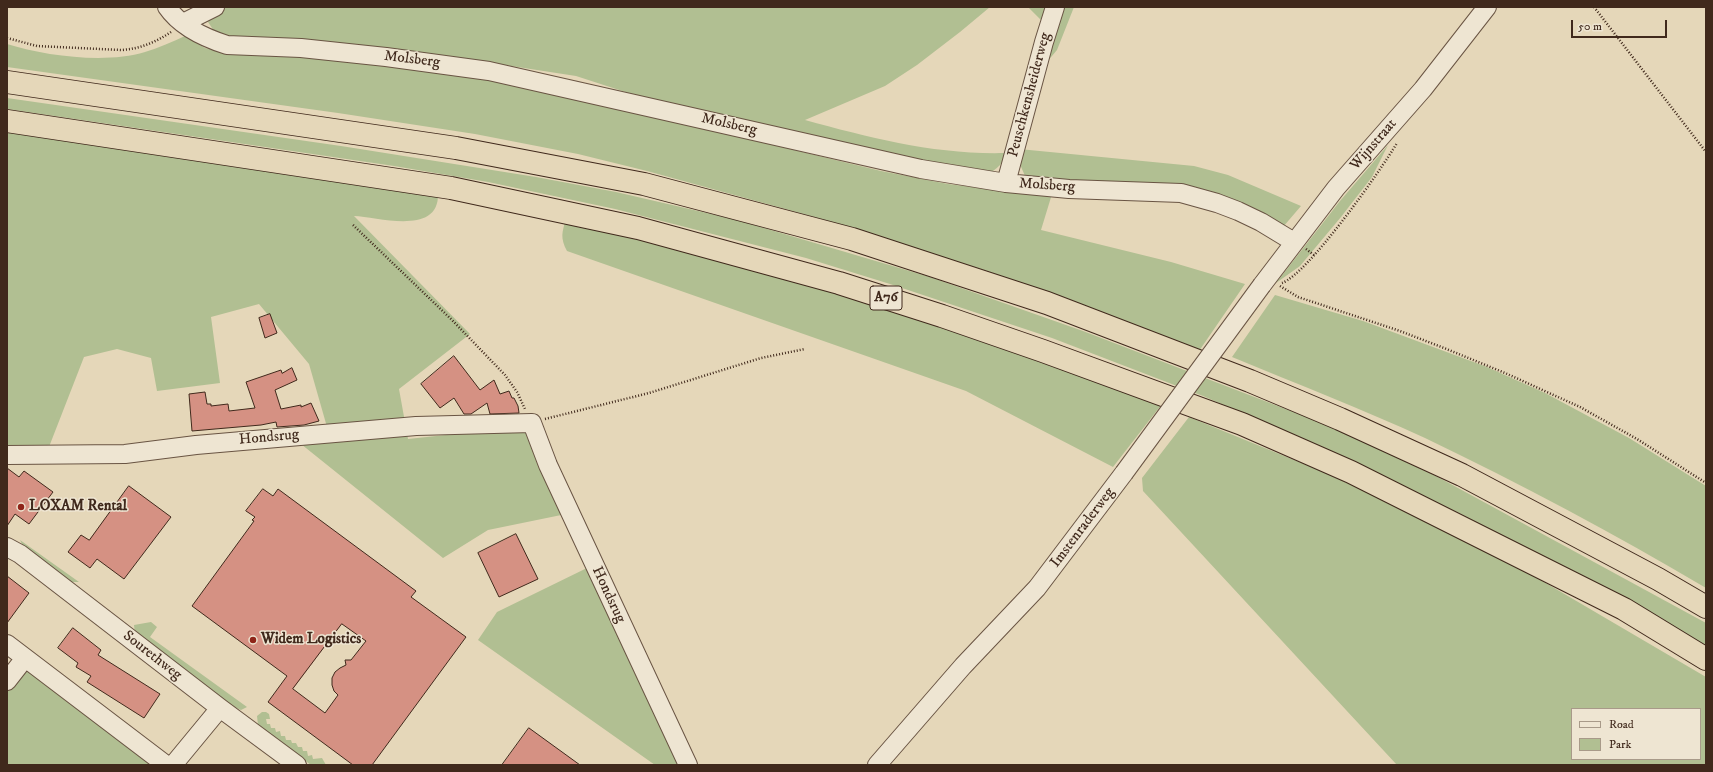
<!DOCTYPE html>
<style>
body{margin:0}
#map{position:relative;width:1713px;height:772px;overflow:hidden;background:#e5d7b9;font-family:"IM FELL DW Pica",serif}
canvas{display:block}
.frame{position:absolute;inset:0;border:8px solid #40291c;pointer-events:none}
.legend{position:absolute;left:1571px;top:708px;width:130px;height:52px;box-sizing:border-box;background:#eee5d2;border:1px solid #a89a89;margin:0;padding:5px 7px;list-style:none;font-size:12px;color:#40291c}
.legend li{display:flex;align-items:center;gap:8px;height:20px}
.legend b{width:20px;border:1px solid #a89a89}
.scale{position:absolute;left:1571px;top:20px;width:96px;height:18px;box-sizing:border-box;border:2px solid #40291c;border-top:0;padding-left:5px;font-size:12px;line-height:14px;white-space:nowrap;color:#40291c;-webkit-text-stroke:3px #eee5d2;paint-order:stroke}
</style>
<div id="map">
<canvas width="1713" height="772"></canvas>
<div class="frame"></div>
<ul class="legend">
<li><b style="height:5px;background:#eee5d2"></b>Road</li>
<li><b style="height:11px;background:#b1bf92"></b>Park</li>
</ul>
<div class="scale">50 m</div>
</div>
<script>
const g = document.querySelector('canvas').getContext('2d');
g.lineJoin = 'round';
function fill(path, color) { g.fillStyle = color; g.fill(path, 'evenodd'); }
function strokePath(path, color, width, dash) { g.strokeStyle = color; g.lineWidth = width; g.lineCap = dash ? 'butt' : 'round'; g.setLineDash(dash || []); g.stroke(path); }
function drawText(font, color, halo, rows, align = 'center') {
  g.font = font + ' "IM FELL DW Pica",serif'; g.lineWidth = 3; g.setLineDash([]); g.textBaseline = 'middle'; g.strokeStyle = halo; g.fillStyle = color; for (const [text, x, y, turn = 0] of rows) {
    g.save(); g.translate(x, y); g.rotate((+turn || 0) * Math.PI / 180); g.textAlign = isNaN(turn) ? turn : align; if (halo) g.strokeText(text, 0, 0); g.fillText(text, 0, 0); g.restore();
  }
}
fill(new Path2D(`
 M224,7H990L960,32L917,65L885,86L805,120C871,138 936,155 1006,153C1002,167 994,171 981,177L647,99L576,76L433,54L371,48L226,37L214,31L208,22L214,11Z
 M1028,7H1048L1043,22Z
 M1061,7H1074L1057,50L1041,69Z
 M185,36L205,48L223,52H283L475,73L881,171L948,184L996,190L1052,194L1041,230L1171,262L1245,284L1199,351L1066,298L984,270L818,218L647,171L578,154L475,134L338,113L7,67V44C45,56 106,64 145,52C158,48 172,42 185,36Z
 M7,98L341,146L536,177L616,192L737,220L930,277L1083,331L1322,423L1436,476L1706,623V649L1621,599L1461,514L1293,435L1203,396L1052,338L890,284L806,258L615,209L488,182L394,166L7,109Z
 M7,132L438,194C439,236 378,217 354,216L470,334L399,389L408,439L530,426L571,513L488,530L443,558L301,444L331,441L309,364L259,304L211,317L220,383L157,391L151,358L117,349L84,357L47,452L7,451Z
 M1388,145L1372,177L1341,217L1300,266L1276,283L1340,201Z
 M1019,149L1194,166L1228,175L1301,206L1283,227L1109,184L1025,176L1019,162Z
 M566,219L826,284L1162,404L1113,467L966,391L567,251C560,238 562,232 566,219Z
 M1275,295L1363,321L1487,367L1545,393L1629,438L1706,486V588C1615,534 1521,484 1425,438C1362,409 1297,384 1232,357Z
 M1189,417L1326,473L1390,503L1474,544L1544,582L1706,677V765H1397L1143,491L1142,478ZM1572,709H1700V759H1572Z
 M20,540L79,582H64L27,554Z
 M589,567L682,765H655L478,640L497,612Z
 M151,622L157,627L150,637L247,707L241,710L234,707L135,634L134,625Z
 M25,668L156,765H7V691Z
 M262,712H266L269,714L270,719H266L267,724H270L271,728H275L276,732L280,731L281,736H285L286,740H291L292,743H296L298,747H302L303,751H307L308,756L312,755L313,759L322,758L326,765H311L258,725L257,716Z`), '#b1bf92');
const building = new Path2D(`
 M270,314L277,333L265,338L259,318Z
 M454,356L480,390L494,380L500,394L509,391L512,398H514L518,406L519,413L490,414L487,403L471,414H464L454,398L440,408L421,384Z
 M292,368L297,380L275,390L281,409L301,405V407L311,403L319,421L304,425L277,427L276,422L261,425L192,431L189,394L205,392L207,404H211V406L228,404L229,411L255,408L246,382L281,370L282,373Z
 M7,468L19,477L24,471L53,492L29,524L15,514L7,526Z
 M129,486L171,517L124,579L97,559L90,568L68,552L81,535L89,540Z
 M263,489L273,496L278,489L416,591L411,597L466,637L372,765H353L268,702L287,676L192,606L254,521L252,520L255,517L246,511ZM342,624L366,641L351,660H345L346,665L340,668L335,672L332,678V685L334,691L338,695L325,713L293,689Z
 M516,534L538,579L499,597L478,553Z
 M7,576L29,593L7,623Z
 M73,628L101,650L98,655L160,694L144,718L87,682L91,676L76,667L78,663L58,648Z
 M529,728L580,765H502Z`);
fill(building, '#d59183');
strokePath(building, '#40291c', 1);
const minor = new Path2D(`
 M167,7C180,26 205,38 227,45L301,48L386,57L489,71L921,169L1006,183L1069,189L1181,193L1217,203L1238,211L1261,222L1294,242
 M183,23L215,7
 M1006,183L1044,42L1055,7
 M1262,285L1336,188L1423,89L1487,7
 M7,455L125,454L196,445L416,426L532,423L548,465L688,765
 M7,547L20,554L220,708L297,765
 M7,644L166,765
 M7,681L25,658
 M173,765L220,708
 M877,765L963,666L1037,588L1124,473`);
const highway = new Path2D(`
 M7,82L456,148L644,184L852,239L1047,303L1250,381L1340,419L1462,475L1658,579L1706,607
 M7,121L451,188L638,228L839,283L942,316L1043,351L1242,424L1351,472L1624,609L1706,659`);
strokePath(minor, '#695443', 20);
strokePath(highway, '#40291c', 24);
strokePath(new Path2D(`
 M1594,7L1706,152
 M7,38L37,46L121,50C140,49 156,42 171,32
 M353,225L452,320L505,375L517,392L525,409
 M1306,249L1314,255
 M1282,283C1308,274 1381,170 1397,143
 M1280,286L1298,297L1400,331L1444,348L1505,373L1580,407L1637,439L1706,483
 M545,419L649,393L761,358L805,349`), '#40291c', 2.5, [1, 2]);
strokePath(minor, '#eee5d2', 18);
strokePath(highway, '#e5d7b9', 22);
const minorBridge = new Path2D(`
 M1124,473L1262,285`);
strokePath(minorBridge, '#695443', 20, []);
strokePath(minorBridge, '#eee5d2', 18);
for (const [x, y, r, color] of [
 [21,507,4,"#8f2418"],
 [253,640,4,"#8f2418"]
]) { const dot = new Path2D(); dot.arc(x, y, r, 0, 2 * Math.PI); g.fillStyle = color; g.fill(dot); strokePath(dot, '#eee5d2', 1.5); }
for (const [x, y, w] of [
 [886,298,32]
]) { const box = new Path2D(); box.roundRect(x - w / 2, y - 12, w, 24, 3); g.fillStyle = '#eee5d2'; g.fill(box); strokePath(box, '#40291c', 1); }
drawText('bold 14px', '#40291c', null, [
 ["A76",886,298]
]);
drawText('15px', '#40291c', '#eee5d2', [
 ["Molsberg",412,60,7],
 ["Peuschkensheiderweg",1030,95,-75],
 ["Molsberg",729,125,13],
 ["Wijnstraat",1374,145,-49],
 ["Molsberg",1047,186,4],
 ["Hondsrug",269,438,-5],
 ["Imstenraderweg",1083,528,-53],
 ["Hondsrug",608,595,65],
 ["Sourethweg",152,656,38]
]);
drawText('bold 15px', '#40291c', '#eee5d2', [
 ["LOXAM Rental",29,507],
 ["Widem Logistics",261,640]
], 'left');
</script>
